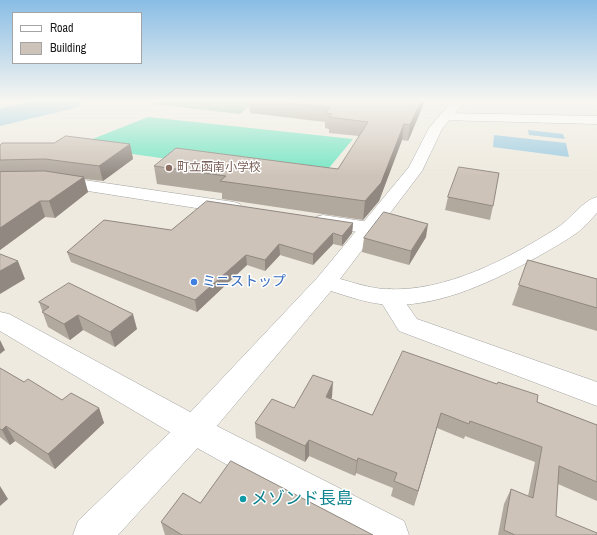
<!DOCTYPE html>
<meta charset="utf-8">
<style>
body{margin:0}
#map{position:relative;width:597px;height:535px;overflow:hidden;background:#eeeadf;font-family:"Archivo Narrow",sans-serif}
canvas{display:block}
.legend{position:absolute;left:12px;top:12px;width:130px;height:52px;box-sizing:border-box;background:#fff;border:1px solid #a4a4a4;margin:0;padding:5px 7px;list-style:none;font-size:12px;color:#1b1b1b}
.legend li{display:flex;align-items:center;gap:8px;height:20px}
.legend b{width:20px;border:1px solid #a4a4a4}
</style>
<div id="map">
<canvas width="597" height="535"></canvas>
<ul class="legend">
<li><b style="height:5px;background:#fff"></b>Road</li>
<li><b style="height:11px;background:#cec3b8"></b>Building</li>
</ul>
</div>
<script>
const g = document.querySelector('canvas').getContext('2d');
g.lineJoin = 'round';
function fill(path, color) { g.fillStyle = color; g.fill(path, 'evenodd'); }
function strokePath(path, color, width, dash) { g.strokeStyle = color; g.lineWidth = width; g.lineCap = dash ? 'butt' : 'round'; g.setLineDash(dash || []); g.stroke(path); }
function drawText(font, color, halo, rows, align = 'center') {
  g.font = font + ' "Archivo Narrow","Noto Sans JP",sans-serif'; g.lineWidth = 3; g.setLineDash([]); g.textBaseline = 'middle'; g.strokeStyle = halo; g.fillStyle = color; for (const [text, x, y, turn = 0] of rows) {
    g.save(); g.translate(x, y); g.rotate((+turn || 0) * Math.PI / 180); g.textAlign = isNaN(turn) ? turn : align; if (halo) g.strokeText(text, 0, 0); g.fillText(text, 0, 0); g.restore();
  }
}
fill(new Path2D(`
 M165,101H255L240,114L152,104Z`), '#9ec9a8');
fill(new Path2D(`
 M148,117L353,139L319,180L75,146Z`), '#74e5c3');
fill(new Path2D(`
 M468,101H589L593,117L477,114L461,108Z`), '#e7e7e7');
fill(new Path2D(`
 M528,130L563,134L565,139L529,135Z
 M494,135L566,143L569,157L493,147Z`), '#9acae0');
fill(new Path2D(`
 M33,101H83L79,107L0,126V108Z`), '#9acae0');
const minor = new Path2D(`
 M445,113L597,116V124L440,120L439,117L440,114Z
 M50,175L234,202L240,204L243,208L240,212L234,214L50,185L0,186V176Z
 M323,215L369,222L376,224L379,228L376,232L369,234L316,225L313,221L316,217Z
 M390,289L398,292L417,319L597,382V406L399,331L378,297L382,292Z
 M0,312L9,314L205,420L404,521L409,535H352L183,440L0,331Z`);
const tertiary = new Path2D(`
 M452,101H465L442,129L422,171L340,279C355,283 369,288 385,289C444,293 508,259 557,228C570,220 583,200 597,197V213C591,219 585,227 578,232C566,241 552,248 539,256C493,281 443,306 390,305C370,304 350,297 331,291L205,440L118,535H73L78,521L183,420L318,277L409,167L429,128Z`);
strokePath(minor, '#a2a2a2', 1);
strokePath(tertiary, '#a2a2a2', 1);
fill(minor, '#fff');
fill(tertiary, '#fff');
fill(new Path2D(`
 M249,101H425L408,141L402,140L379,201L363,220L222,199V193L157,184L154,166L338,169L359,136L329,133V129L325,128V122L250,113Z
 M130,144L133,159L103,181L84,179L88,192L55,218L45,217L0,250V145Z
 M448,197L493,206L490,220L445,210Z
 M353,223L352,233L342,246L333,244L313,265L280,255L265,271L247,265L197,312L71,262L67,252L171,230Z
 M426,237L409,265L362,252L364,238Z
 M528,260L597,279V331L512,305Z
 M39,302L137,329L115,347L83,330L70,340L48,327Z
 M0,368L24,382L62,400L99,408L104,423L55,469L15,441L10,445L0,437Z
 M332,397L331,399L372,415L537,402L597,425V501L558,484L556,516L597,535H498L504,504L511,489L528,496L535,462L465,436L464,439L437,428L414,506L391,496L393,488L356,473L355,476L309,456L305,462L256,438L255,423L294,408Z
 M161,522L373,535H165Z`), '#b1a89e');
fill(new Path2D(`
 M421,101H425L408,141L410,125Z
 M404,124L402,140L379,201L363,220L365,201Z
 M130,144L133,159L103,181L99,166Z
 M84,177L88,192L55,218L49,201Z
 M40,201L45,217L0,250V228Z
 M353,223L352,233L342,246V236Z
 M428,224L426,237L409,265L411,251Z
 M333,233V244L313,265V254Z
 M279,244L280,255L265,271V260Z
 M246,255L247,265L197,312L195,300Z
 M18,261L25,279L0,294V271Z
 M133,314L137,329L115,347L110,332Z
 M78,315L83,330L70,340L64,324Z
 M0,340L5,350L0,354Z
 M333,382L332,397L325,412L326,397Z
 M99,408L104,423L55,469L48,454Z
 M441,413L437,428L414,506L418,491Z
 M6,426L15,441L10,445L2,430Z
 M309,440V456L305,462V446Z
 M358,458L356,473L355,476L357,461Z
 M0,486L8,499L0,506Z`), '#908881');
const building = new Path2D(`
 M269,101H421L410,125L404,124L381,183L365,201L220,181L226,176L154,166L176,148L338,169L368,122L329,117L332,114L326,113L330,108Z
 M66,136L130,144L99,166L45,159L0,160V145L2,143H54Z
 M459,167L499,173L493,206L448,197Z
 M45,171L84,177L49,201H40L0,228V172Z
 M207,201L353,223L342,236L333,233L313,254L279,244L265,260L246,255L195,300L67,252L104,220L171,230Z
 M384,212L428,224L411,251L364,238Z
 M0,254L18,261L0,271Z
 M528,260L597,279V308L519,285Z
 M69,283L133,314L110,332L78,315L64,324L42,312L49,307L39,302Z
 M403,351L497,384L498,382L538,395L537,402L597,425V482L559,466L556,516L597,533V535H515L504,530L511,489L533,498L542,447L470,421L469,424L441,413L418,491L394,481L397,473L358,458L357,461L309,440L305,446L255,423L272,399L294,408L313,375L333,382L326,397L372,415Z
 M0,368L24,382L28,379L62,400L71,393L99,408L48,454L6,426L2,430L0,429Z
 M231,461L373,535H182L161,522L183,493L200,503Z`);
fill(building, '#cec3b8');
strokePath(building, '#908881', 1);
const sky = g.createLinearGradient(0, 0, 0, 176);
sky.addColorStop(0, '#89bde5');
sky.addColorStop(0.57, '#f7f6f1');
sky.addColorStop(1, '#f7f6f100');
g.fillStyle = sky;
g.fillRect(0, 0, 597, 176);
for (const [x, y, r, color] of [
 [169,168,4,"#8d6e63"],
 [194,282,4,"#3f7fe0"],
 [243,499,4,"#0f9aa8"]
]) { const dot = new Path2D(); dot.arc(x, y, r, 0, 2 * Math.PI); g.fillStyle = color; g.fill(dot); strokePath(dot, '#fff', 1.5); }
drawText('12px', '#785e54', '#fff', [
 ["町立函南小学校",177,168]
], 'left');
drawText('14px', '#366cbe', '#fff', [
 ["ミニストップ",202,282]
], 'left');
drawText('17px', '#0d838f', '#fff', [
 ["メゾンド長島",251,499]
], 'left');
</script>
